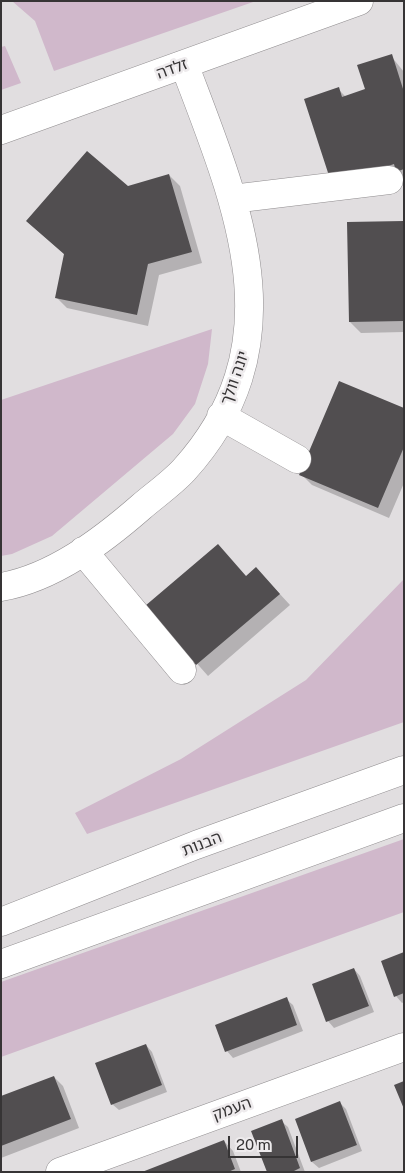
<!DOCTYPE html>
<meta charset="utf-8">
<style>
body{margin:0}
#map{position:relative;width:405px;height:1173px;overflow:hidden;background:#e1dee0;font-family:"Public Sans",sans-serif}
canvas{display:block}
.frame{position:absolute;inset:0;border:2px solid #363435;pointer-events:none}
.scale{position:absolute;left:228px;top:1136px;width:70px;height:22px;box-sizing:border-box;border:2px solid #363435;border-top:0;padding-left:6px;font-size:15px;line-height:18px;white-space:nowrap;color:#363435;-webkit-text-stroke:4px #eeebed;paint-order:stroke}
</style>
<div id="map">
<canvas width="405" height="1173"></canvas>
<div class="frame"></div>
<div class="scale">20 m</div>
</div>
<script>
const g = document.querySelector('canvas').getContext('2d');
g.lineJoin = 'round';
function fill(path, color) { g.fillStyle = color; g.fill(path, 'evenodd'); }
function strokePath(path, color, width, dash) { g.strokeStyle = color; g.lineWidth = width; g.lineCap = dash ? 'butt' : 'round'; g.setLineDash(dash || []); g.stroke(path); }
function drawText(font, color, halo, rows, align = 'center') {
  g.font = font + ' "Public Sans","Noto Sans Hebrew",sans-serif'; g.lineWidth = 5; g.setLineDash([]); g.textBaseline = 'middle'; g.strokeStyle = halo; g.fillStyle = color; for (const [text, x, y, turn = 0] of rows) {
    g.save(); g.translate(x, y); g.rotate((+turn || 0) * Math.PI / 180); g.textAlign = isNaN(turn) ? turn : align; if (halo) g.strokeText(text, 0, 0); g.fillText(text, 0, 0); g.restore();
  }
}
fill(new Path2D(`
 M12,1H256L54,71L35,21Z
 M5,46L21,83L1,90V47Z
 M212,329L208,364L195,404L173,434L52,536L12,554L1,556V400Z
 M404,579V722L87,834L75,813L181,759L306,680Z
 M404,839V912L1,1057V982Z`), '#d0b8cb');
fill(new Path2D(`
 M391,56L404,72V177L402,176L344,195L338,89L346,97L367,90Z
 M169,175L180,186L202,263L159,275L148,326L67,308L56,297L65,255L27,221Z
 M404,222V332L361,333L350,322Z
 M404,410V483L389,518L312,485L301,474Z
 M247,577L267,580L290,605L208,676L147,607Z
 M404,954V1002L402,1003L396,996Z
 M354,969L360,976L374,1012L334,1028L328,1021Z
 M286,999L293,1005L303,1031L233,1058L227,1051Z
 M146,1045L152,1052L167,1092L119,1110L112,1104Z
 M54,1077L63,1086L79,1128L1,1158V1097Z
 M340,1103L346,1109L362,1151L319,1168L312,1162Z
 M281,1121L288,1127L305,1172H268Z
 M224,1141L233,1151L241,1172H145Z`), '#0003');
fill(new Path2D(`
 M392,54L404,92V169L396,172L394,164L332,185L304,99L339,87L342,97L365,89L357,65Z
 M87,151L128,186L169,174L192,252L148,264L137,315L55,298L64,254L26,221Z
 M404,221V321L349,322L347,222Z
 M339,381L404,408V447L378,508L299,475Z
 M218,544L246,576L256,567L280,594L196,665L145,606Z
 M404,952V993L394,997L381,961Z
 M354,968L369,1006L326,1022L312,984Z
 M287,997L297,1025L225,1052L215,1025Z
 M146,1044L162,1085L111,1105L95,1063Z
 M54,1076L71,1119L1,1146V1096Z
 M404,1081V1109L394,1085Z
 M340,1101L357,1145L311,1162L295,1119Z
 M282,1119L300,1168L292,1172H267L251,1131Z
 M224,1140L235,1169L228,1172H142Z`), '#514e50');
const minor = new Path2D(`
 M1,130L359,1
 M232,199L389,180
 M221,416L297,459
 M83,551L182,670
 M1,587C53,578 102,541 141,507C155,495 172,483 184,470C300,342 236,202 184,64
 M1,922L196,845L404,770
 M1,964L404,818
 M60,1172L404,1047`);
strokePath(minor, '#908d8f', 29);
strokePath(minor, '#fff', 28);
drawText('16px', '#363435', '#eeebed', [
 ["זלדה",172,69,-20],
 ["יונה וולך",235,378,-71],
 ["הבנות",202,844,-21],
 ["העמק",232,1109,-20]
]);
</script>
